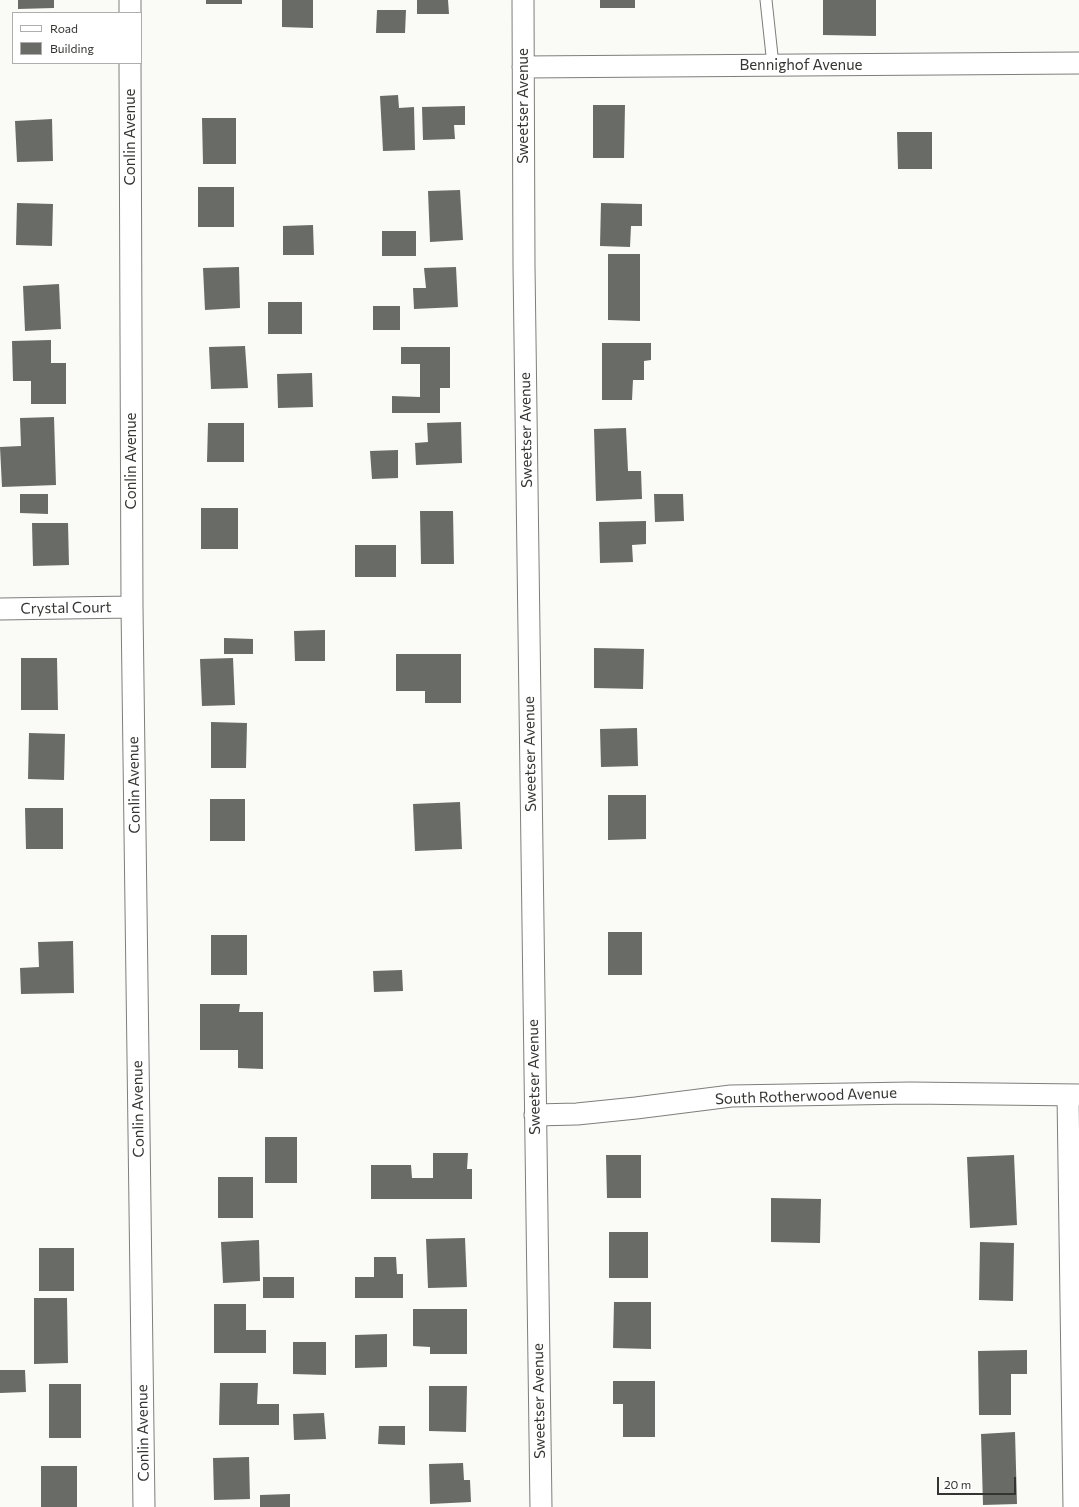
<!DOCTYPE html>
<style>
body{margin:0}
#map{position:relative;width:1079px;height:1507px;overflow:hidden;background:#fafaf6;font-family:Commissioner,sans-serif}
canvas{display:block}
.legend{position:absolute;left:12px;top:12px;width:130px;height:52px;box-sizing:border-box;background:#fff;border:1px solid #aeaead;margin:0;padding:5px 7px;list-style:none;font-size:12px;color:#343432}
.legend li{display:flex;align-items:center;gap:8px;height:20px}
.legend b{width:20px;border:1px solid #aeaead}
.scale{position:absolute;left:937px;top:1477px;width:79px;height:18px;box-sizing:border-box;border:2px solid #343432;border-top:0;padding-left:5px;font-size:12px;line-height:14px;white-space:nowrap;color:#343432;-webkit-text-stroke:3px #fff;paint-order:stroke}
</style>
<div id="map">
<canvas width="1079" height="1507"></canvas>
<ul class="legend">
<li><b style="height:5px;background:#fff"></b>Road</li>
<li><b style="height:11px;background:#696b67"></b>Building</li>
</ul>
<div class="scale">20 m</div>
</div>
<script>
const g = document.querySelector('canvas').getContext('2d');
g.lineJoin = 'round';
function fill(path, color) { g.fillStyle = color; g.fill(path, 'evenodd'); }
function strokePath(path, color, width, dash) { g.strokeStyle = color; g.lineWidth = width; g.lineCap = dash ? 'butt' : 'round'; g.setLineDash(dash || []); g.stroke(path); }
function drawText(font, color, halo, rows, align = 'center') {
  g.font = font + ' Commissioner,sans-serif'; g.lineWidth = 4; g.setLineDash([]); g.textBaseline = 'middle'; g.strokeStyle = halo; g.fillStyle = color; for (const [text, x, y, turn = 0] of rows) {
    g.save(); g.translate(x, y); g.rotate((+turn || 0) * Math.PI / 180); g.textAlign = isNaN(turn) ? turn : align; if (halo) g.strokeText(text, 0, 0); g.fillText(text, 0, 0); g.restore();
  }
}
fill(new Path2D(`
 M18,0H54V8L18,9Z
 M206,0H242V4H206Z
 M282,0H313V28L282,27Z
 M417,0H448L449,14H417Z
 M600,0H635V8H600Z
 M823,0H876V36L823,35Z
 M377,10H406L405,33H376Z
 M398,95L399,108L414,107L415,150L383,151L380,96Z
 M593,105H625L624,158H593Z
 M465,106V125H454L455,139L423,140L422,107Z
 M202,118H236V164H203Z
 M52,119L53,161L17,162L15,121Z
 M897,132H932V169H898Z
 M198,187H234V227H198Z
 M460,190L463,240L430,242L428,191Z
 M17,203L53,204L52,246L16,245Z
 M601,203L642,204V226H631L630,247L600,246Z
 M313,225L314,255H283V226Z
 M382,231H416V256H382Z
 M608,254H640V321L608,320Z
 M239,267L240,308L205,310L203,268Z
 M456,267L458,307L414,309L413,288H426L424,268Z
 M59,284L61,329L25,331L23,286Z
 M268,302H302V334H268Z
 M373,306H400V330H373Z
 M51,340V363H66V404H31V381H13L12,341Z
 M602,343H651V360L644,361V380H633L632,400H602Z
 M245,346L248,388L211,389L209,347Z
 M401,347H450V388H440V413H392V396L420,397V364H401Z
 M312,373L313,407L278,408L277,374Z
 M54,417L56,485L2,487L0,447L21,446L20,418Z
 M461,422L462,463L416,465L415,443L428,442L427,423Z
 M208,423H244V462H207Z
 M626,428L628,471H641L642,499L596,501L594,429Z
 M398,450V478L372,479L370,451Z
 M20,494H48V514L20,513Z
 M654,494H683L684,521L655,522Z
 M201,508H238V549H201Z
 M420,511H453L454,564H421Z
 M646,521V544L632,545L633,562L600,563L599,522Z
 M32,523H68L69,565L33,566Z
 M355,545H396V577H355Z
 M325,630V661H295L294,631Z
 M224,638L253,639V654H224Z
 M594,648L644,649L643,689L594,688Z
 M396,654H461V703H425V691H396Z
 M21,658H57L58,710H21Z
 M233,658L235,705L202,706L200,659Z
 M211,722L247,723L246,768H211Z
 M637,728L638,766L601,767L600,729Z
 M29,733L65,734L64,780L28,779Z
 M608,795H646V839L608,840Z
 M210,799H245V841H210Z
 M460,802L462,849L415,851L413,804Z
 M25,808H63V849H26Z
 M608,932H642V975H608Z
 M211,935H247V975H211Z
 M73,941L74,993L21,994L20,968L39,967L38,942Z
 M402,970L403,991L374,992L373,971Z
 M200,1004H240L239,1012H263V1069L238,1068V1050H200Z
 M265,1137H297V1183H265Z
 M433,1153H468L467,1169H472V1199H371V1165H411L412,1178H433Z
 M606,1155H641V1198H607Z
 M1014,1155L1017,1225L970,1228L967,1157Z
 M218,1177H253V1218H218Z
 M771,1198L821,1199L820,1243L771,1242Z
 M609,1232H648V1278H609Z
 M465,1238L467,1287L428,1288L426,1239Z
 M259,1240L260,1281L223,1283L221,1242Z
 M980,1242L1014,1243L1013,1301L979,1300Z
 M39,1248H74V1291H39Z
 M374,1257H396L397,1274H403V1298H355V1277H374Z
 M263,1277H294V1298H263Z
 M34,1298H67L68,1363L34,1364Z
 M614,1302H651V1349L613,1348Z
 M214,1304H246V1330H266V1353H214Z
 M413,1309H467V1354H430V1347L413,1346Z
 M387,1334V1367L355,1368V1335Z
 M293,1342H326V1375L293,1374Z
 M1027,1350V1374H1011V1415H979L978,1351Z
 M0,1370H25L26,1392L0,1393Z
 M613,1381H655V1437H623V1404H613Z
 M220,1383H258L257,1404H279V1425H219Z
 M49,1384H81V1438H49Z
 M429,1386H467L466,1432L429,1431Z
 M324,1413L326,1439L294,1440L293,1414Z
 M379,1426H405V1445L378,1444Z
 M1015,1432L1017,1504L983,1505L981,1434Z
 M249,1457L250,1499L214,1500L213,1458Z
 M463,1463L464,1480H470L471,1502L430,1504L429,1464Z
 M41,1466H77V1507H41Z
 M290,1494V1507H260V1495Z`), '#696b67');
const lane = new Path2D(`
 M766,0L773,65`);
const street = new Path2D(`
 M130,0V13
 M523,0L524,266L541,1507
 M130,63L132,607L144,1507
 M523,67L1079,63
 M0,609L132,607
 M1068,1095L1074,1507
 M535,1115L577,1114L636,1108L731,1096L910,1093L1079,1095`);
strokePath(lane, '#7f7e7b', 13);
strokePath(street, '#7f7e7b', 23);
strokePath(lane, '#fff', 11);
strokePath(street, '#fff', 21);
drawText('15px', '#343432', '#fff', [
 ["Bennighof Avenue",801,65],
 ["Sweetser Avenue",523,106,-90],
 ["Conlin Avenue",130,137,-90],
 ["Sweetser Avenue",526,430,-91],
 ["Conlin Avenue",131,461,-90],
 ["Crystal Court",66,608,-1],
 ["Sweetser Avenue",530,754,-91],
 ["Conlin Avenue",134,785,-91],
 ["Sweetser Avenue",534,1077,-91],
 ["South Rotherwood Avenue",806,1096,-2],
 ["Conlin Avenue",138,1109,-91],
 ["Sweetser Avenue",539,1401,-91],
 ["Conlin Avenue",143,1433,-91]
]);
</script>
